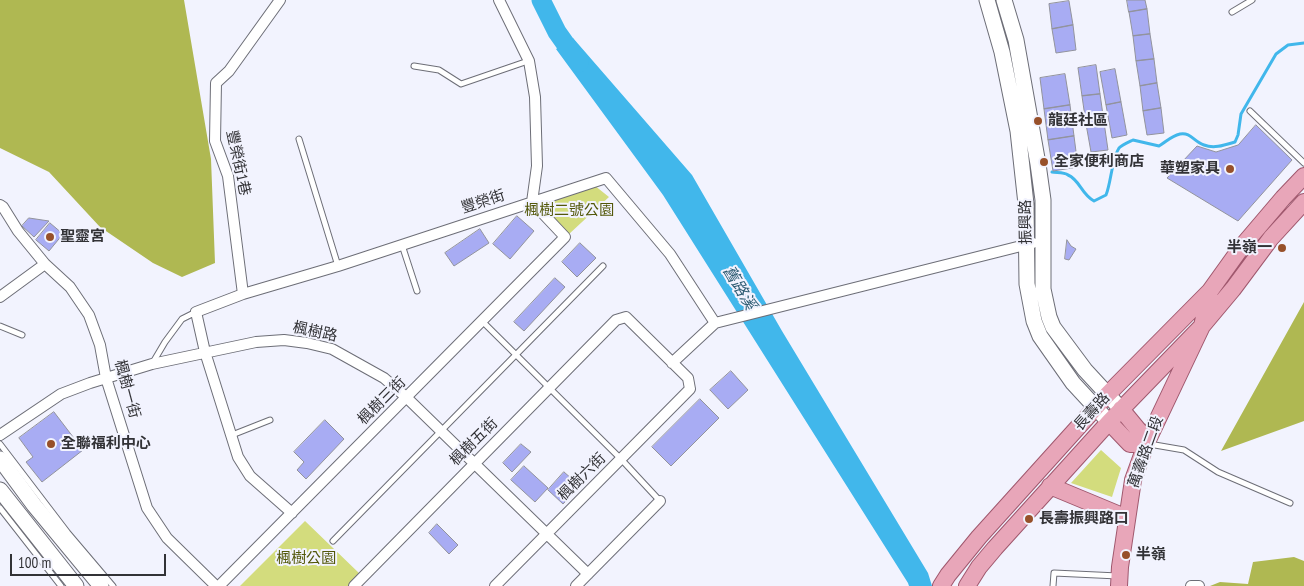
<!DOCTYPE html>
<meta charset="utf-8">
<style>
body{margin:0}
#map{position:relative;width:1304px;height:586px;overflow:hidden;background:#f2f3fe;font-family:"PT Sans Narrow",sans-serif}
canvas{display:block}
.scale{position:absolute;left:10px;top:554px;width:156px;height:22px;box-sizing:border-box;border:2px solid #323236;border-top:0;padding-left:6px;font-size:15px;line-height:18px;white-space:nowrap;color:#323236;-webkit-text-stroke:4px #f2f3fe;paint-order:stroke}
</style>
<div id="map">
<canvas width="1304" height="586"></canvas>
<div class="scale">100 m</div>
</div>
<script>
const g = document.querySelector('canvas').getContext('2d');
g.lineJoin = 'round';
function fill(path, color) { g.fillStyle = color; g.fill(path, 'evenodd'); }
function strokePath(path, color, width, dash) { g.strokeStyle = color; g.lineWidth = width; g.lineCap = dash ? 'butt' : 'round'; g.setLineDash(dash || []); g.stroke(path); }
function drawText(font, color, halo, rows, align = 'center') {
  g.font = font + ' "PT Sans Narrow","Noto Sans TC",sans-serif'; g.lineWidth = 4; g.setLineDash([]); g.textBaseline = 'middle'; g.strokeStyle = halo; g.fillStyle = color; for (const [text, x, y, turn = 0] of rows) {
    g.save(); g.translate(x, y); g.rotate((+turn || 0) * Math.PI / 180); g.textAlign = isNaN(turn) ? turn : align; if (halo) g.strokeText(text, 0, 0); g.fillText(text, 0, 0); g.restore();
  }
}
fill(new Path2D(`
 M594,185L609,197L568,235L535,201Z
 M1101,450L1121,468L1112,497L1071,483Z
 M305,521L360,574L348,586H240Z`), '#d3dc7d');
fill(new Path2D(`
 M0,0H184L211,159L215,263L182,277L153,263L100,227L49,172L0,148Z
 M1304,302V421L1221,451Z
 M1294,557L1304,561V586H1210L1220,582L1248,584L1253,562Z`), '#afb852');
fill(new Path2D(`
 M573,38L692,175L782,331L928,573L932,586H909L908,583L663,195L556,49Z`), '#41b7eb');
strokePath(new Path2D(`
 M1052,172C1056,173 1064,172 1068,175C1080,180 1081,194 1094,201L1106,195C1111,183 1112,158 1119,148C1122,145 1129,142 1133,140L1159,146C1166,142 1171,136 1180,134C1191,132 1194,142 1204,145C1214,149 1225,145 1235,142L1238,135L1241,114L1276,54L1288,45L1304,43`), '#41b7eb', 3);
strokePath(new Path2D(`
 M541,0L557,32L579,63`), '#41b7eb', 19);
const building = new Path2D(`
 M1127,0H1145L1147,9L1129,12Z
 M1069,1L1073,25L1052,29L1049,4Z
 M1147,9L1150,34L1133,36L1129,12Z
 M1073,25L1076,50L1056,53L1052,29Z
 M1150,34L1154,59L1136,61L1133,36Z
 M1154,59L1157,83L1140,86L1136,61Z
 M1096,65L1100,94L1082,96L1078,68Z
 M1115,69L1121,102L1106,105L1100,72Z
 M1065,74L1070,105L1044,109L1040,78Z
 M1157,83L1161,108L1143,111L1140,86Z
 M1100,94L1104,122L1086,124L1082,96Z
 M1121,102L1127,135L1112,138L1106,105Z
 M1070,105L1074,136L1048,140L1044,109Z
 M1161,108L1164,133L1147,135L1143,111Z
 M1104,122L1108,150L1091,152L1086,124Z
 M1256,125L1292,160L1238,221L1167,178L1197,146L1216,152L1238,145Z
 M1074,136L1078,167L1053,171L1048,140Z
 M517,216L534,231L510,259L493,244Z
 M29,218L49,221L34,237L22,226Z
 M50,223L63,234L49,251L36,240Z
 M480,229L489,243L454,266L445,253Z
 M1067,240L1071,246L1076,249L1069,260L1065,259Z
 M580,243L596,258L577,277L562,262Z
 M555,278L565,287L524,331L514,322Z
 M731,371L748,390L728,409L710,390Z
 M700,399L719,418L671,466L652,447Z
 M54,412L83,450L42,482L26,462L33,457L19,438Z
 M325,420L344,439L306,479L297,470L304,462L294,452Z
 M521,444L531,452L512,472L503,463Z
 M524,466L548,488L535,502L511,480Z
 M564,472L580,486L563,504L548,490Z
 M437,524L458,545L449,554L429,533Z`);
fill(building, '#a8acf3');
strokePath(building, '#92939c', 1);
const lane = new Path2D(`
 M1232,12L1252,0
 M414,66L439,70L461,84L528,61
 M1250,111L1304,163
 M299,139L338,266
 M402,245L417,291
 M482,321L621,459L660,501
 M0,326L22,335
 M152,364L165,342L182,319L196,312
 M232,435L270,420
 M0,444L68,533L113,586
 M1149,444L1184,450L1218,472L1290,503
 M0,508L61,586
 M333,541L603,266
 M1053,586L1054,573L1118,576`);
const street = new Path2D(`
 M0,205L3,207L18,231L45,264L70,287L89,315L100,345L106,378L147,508L167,538L216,586
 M243,294L228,176L215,141L216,83L229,71L280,0
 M0,297L45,264
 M672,363L715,323L1033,243
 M0,435L61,394L90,383L152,364L256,342L284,340L307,343L332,349L384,378L406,397L588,574
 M292,513L250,476L238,457L205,352L196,312L243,294L338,266L606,178L670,254L715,323
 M219,586L565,237L532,202L537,166L535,97L529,61L499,0
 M354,586L616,320L626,317L688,378L690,389L495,586
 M576,586L660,501
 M1191,586H1199`);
const secondary = new Path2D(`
 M987,0L1002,52L1018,131L1026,204L1027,284L1034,321L1040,336L1073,383L1109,422
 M1004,0L1016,40L1038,164L1043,200V289L1049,317L1053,327L1085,370L1121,409
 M0,459L34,505L101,586
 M0,490L76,586`);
const primary = new Path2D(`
 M1121,409L1140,432L1146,444
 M1109,422L1130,444H1146
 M1050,486L1127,518
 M941,586L948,575L979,537L1107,395L1210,291
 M967,586L979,567L995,548L1109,422L1202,326L1233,289L1271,238L1304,202
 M1119,586L1120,567L1133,480L1146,444L1202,326L1210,291L1243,245L1283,198L1304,176`);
strokePath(lane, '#6d6e77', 7);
strokePath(street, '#6d6e77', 12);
strokePath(secondary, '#6d6e77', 17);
strokePath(primary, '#9f576d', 18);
strokePath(lane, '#fff', 5);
strokePath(street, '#fff', 10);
strokePath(secondary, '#fff', 15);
strokePath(primary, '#e8a6b9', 16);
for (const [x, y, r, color] of [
 [1038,121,5,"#97502a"],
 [1044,162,5,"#97502a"],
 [1230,169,5,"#97502a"],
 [50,237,5,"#97502a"],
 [1282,248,5,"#97502a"],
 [51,444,5,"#97502a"],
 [1029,519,5,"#97502a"],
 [1126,555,5,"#97502a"]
]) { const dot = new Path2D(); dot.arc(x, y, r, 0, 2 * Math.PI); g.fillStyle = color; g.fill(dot); strokePath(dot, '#f2f3fe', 2); }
drawText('bold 15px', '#323236', '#f2f3fe', [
 ["龍廷社區",1048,121],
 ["全家便利商店",1054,162],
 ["華塑家具",1220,169,"right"],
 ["聖靈宮",60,237],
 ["半嶺一",1272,248,"right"],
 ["全聯福利中心",61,444],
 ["長壽振興路口",1039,519],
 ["半嶺",1136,555]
], 'left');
drawText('15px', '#323236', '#f2f3fe', [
 ["豐榮街1巷",238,163,78],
 ["豐榮街",483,202,-18],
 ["振興路",1026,222,-91],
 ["楓樹路",315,332,12],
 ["楓樹一街",127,389,75],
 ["楓樹三街",382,401,-45],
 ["長壽路",1092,412,-48],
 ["楓樹五街",474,442,-45],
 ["萬壽路二段",1146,452,-70],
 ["楓樹六街",582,477,-45]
]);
drawText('15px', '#53580a', '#f2f3fe', [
 ["楓樹二號公園",569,211],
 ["楓樹公園",306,559]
]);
drawText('italic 16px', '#2e5c73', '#f2f3fe', [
 ["舊路溪",739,288,59]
]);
</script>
